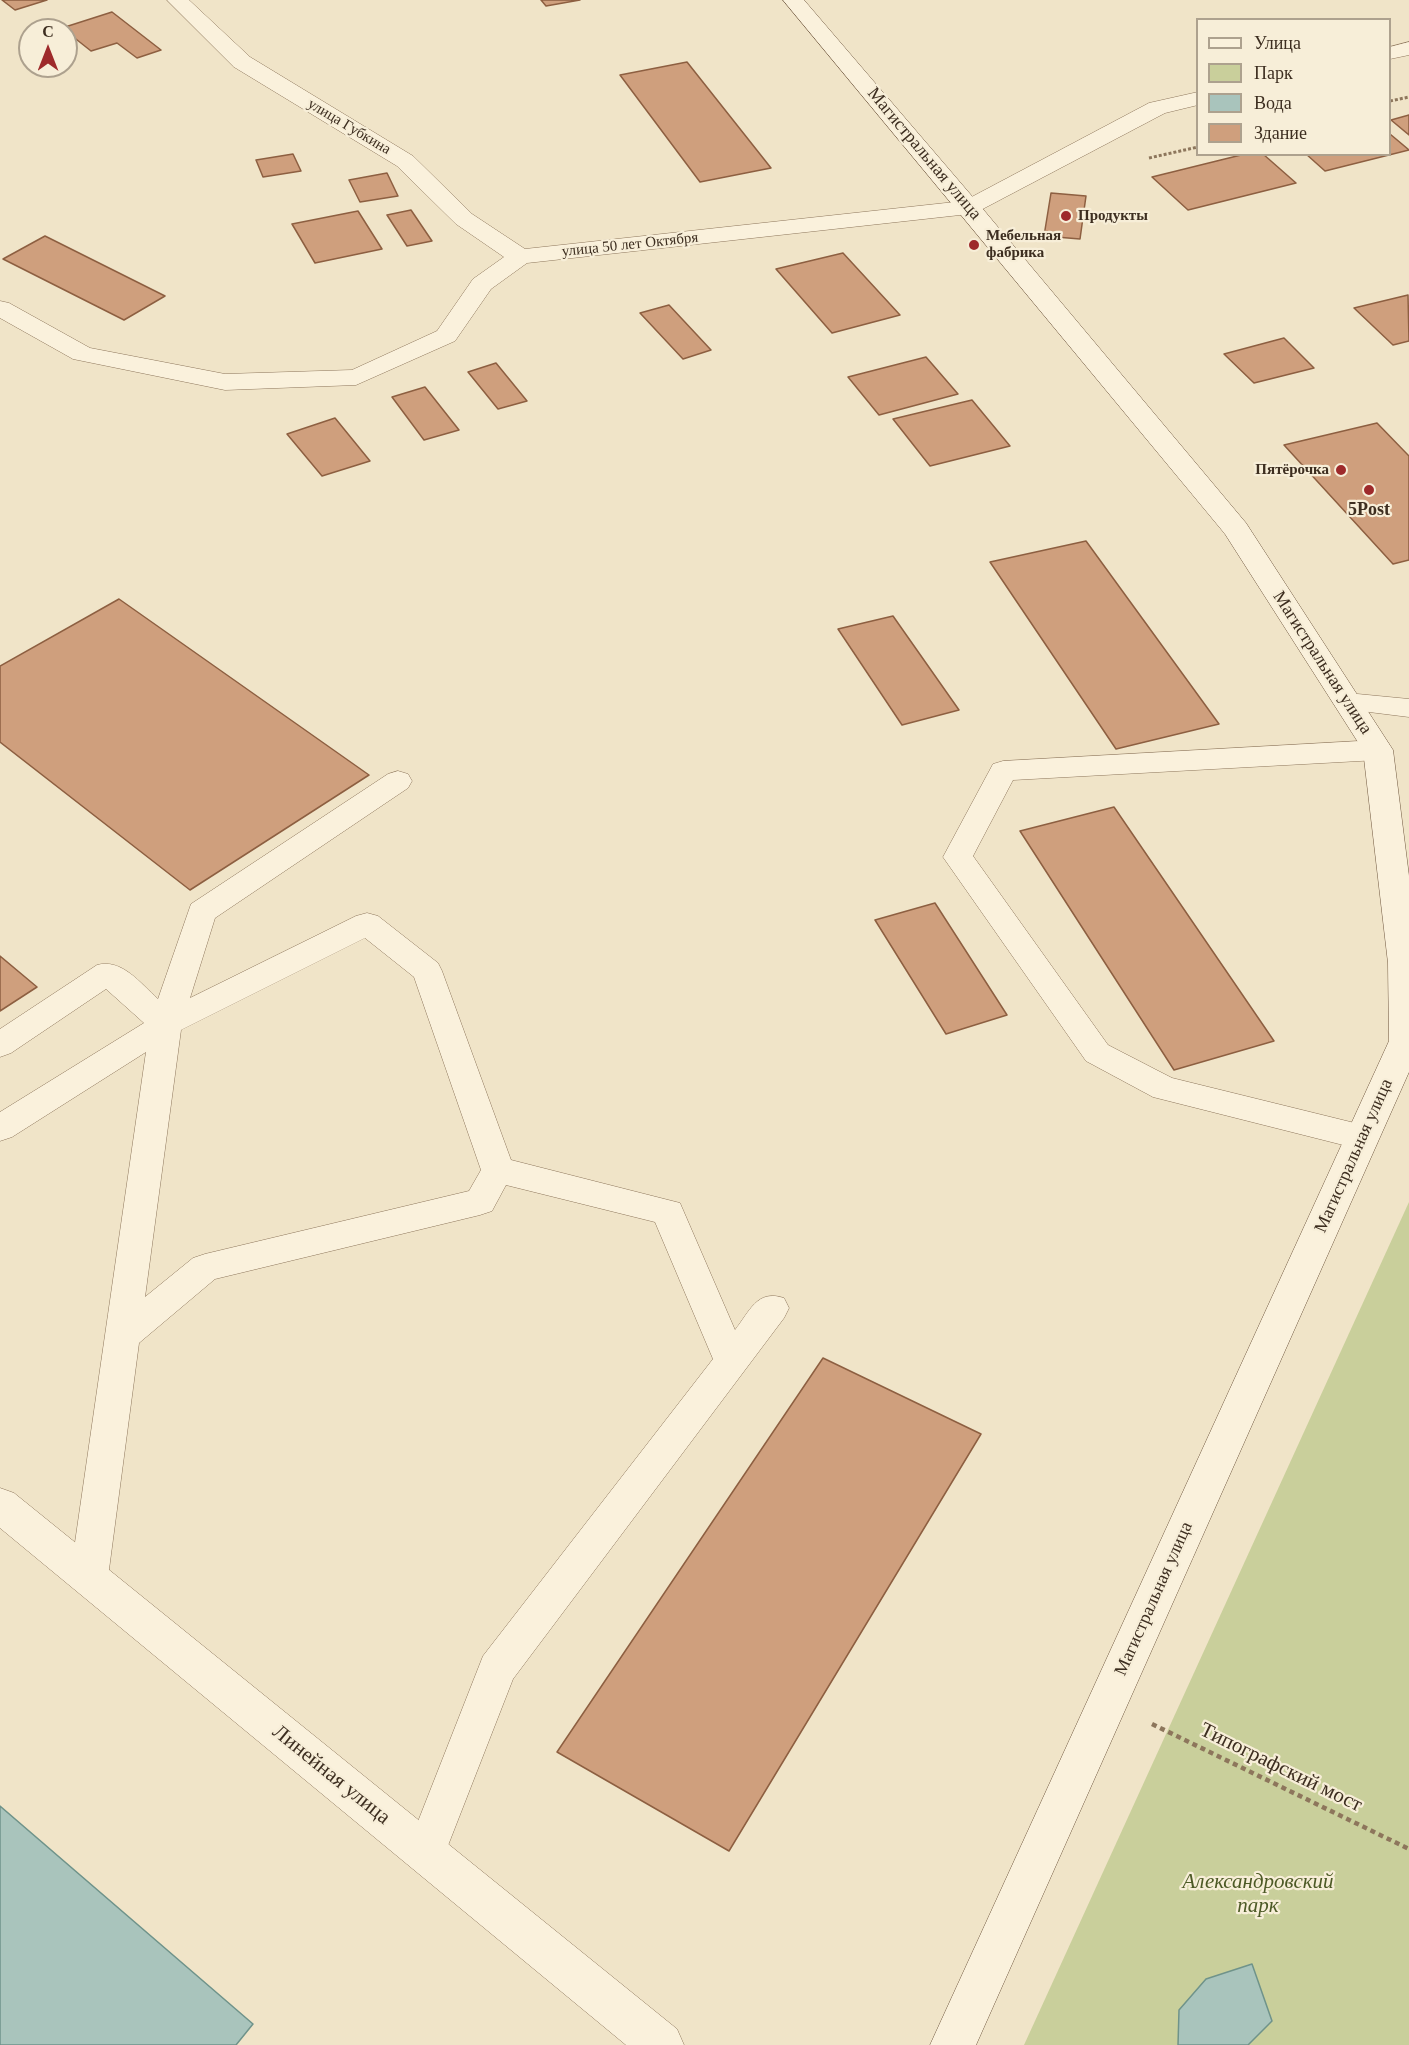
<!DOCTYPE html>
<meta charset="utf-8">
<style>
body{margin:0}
#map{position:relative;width:1409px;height:2045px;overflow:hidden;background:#f0e4c8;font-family:"Times New Roman",serif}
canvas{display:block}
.legend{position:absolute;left:1196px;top:18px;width:195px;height:138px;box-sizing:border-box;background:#f7eed8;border:2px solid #ada18e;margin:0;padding:8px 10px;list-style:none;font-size:18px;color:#3d2e20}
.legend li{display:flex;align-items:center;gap:12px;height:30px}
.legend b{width:30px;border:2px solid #ada18e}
.north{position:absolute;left:18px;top:18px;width:60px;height:60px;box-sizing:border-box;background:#f7eed8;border:2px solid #ada18e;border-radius:50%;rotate:0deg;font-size:16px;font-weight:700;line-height:24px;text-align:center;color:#3d2e20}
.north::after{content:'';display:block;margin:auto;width:21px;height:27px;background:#9e2a2b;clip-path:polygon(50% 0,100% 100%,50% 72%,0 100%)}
</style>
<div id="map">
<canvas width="1409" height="2045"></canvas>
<ul class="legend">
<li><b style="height:8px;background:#faf1dc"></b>Улица</li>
<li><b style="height:16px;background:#c9cf9b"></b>Парк</li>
<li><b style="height:16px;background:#a9c4bc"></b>Вода</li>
<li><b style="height:16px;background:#cf9f7d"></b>Здание</li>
</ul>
<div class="north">С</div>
</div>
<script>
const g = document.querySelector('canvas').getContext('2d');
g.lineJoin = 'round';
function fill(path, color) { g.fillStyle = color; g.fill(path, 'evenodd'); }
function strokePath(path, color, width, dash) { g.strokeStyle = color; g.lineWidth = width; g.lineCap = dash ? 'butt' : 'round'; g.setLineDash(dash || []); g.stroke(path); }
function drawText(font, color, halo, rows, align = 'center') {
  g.font = font + ' "Times New Roman",serif'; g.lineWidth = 4.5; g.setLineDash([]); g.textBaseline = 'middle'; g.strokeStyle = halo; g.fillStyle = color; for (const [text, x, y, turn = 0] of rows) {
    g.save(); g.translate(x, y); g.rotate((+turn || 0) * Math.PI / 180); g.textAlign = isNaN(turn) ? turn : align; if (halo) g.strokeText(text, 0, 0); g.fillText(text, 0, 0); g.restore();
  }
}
fill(new Path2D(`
 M1409,1202V2045H1024Z`), '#c9cf9b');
const water = new Path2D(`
 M0,1806L253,2024L236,2045H0Z
 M1252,1964L1272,2021L1248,2045H1178L1179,2010L1206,1979Z`);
fill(water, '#a9c4bc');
strokePath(water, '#6f938a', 1.5);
const building = new Path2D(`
 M2,0H47L15,10Z
 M541,0H580L546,6Z
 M112,12L161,50L137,58L117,43L91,51L62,28Z
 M687,62L771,168L700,182L620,75Z
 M1409,115V135L1391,120Z
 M1390,134L1409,150L1325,171L1306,154H1390Z
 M293,154L301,171L263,177L256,160Z
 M1245,154H1263L1296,183L1188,210L1152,177Z
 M387,173L398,196L360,202L349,180Z
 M1051,193L1086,196L1080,239L1044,236Z
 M411,210L432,241L407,246L387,215Z
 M358,211L382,249L315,263L292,224Z
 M45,236L165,296L124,320L3,259Z
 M843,253L900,315L832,333L776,269Z
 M1408,295L1409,341L1393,345L1354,308Z
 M669,305L711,350L683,359L640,313Z
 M1284,338L1314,368L1254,383L1224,354Z
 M926,357L958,394L879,415L848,377Z
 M496,363L527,401L498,409L468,372Z
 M425,387L459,430L424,440L392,397Z
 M972,400L1010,446L930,466L893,419Z
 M335,418L370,461L322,476L287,434Z
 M1377,423L1409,456V560L1393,564L1284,445Z
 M1086,541L1219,724L1116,749L990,562Z
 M119,599L369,775L190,890L0,742V666Z
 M893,616L959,710L902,725L838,629Z
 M1114,807L1274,1041L1174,1070L1020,831Z
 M935,903L1007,1015L946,1034L875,920Z
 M0,956L37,987L0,1011Z
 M823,1358L981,1434L729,1851L557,1752Z`);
fill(building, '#cf9f7d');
strokePath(building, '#8d5f41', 1.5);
const service = new Path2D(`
 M1347,693L1409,699V717L1337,708L1333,702L1337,696Z
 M1378,740L1388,743L1392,750L1388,757L1378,760L1013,780L973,856L1108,1045L1172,1078L1375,1128L1379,1137L1375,1146L1363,1150L1153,1097L1086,1061L943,857L993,764L1003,761Z
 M398,771L408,774L412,781L408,788L215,918L190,998L356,916L367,913L378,916L438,963L442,971L511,1160L680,1203L735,1330C750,1311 757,1289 784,1298L789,1308L784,1318L513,1679L440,1866L426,1872L412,1866L406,1852L483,1656L713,1359L655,1222L506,1185L492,1211L480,1215L215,1279L139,1343L108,1577L102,1589L89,1594L76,1589L70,1577L146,1052L12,1137L0,1141V1112L144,1023L106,989L11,1053L0,1057V1029L97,965C122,958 141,984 158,999L191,904L388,774ZM365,938L414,977L481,1170L469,1191L205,1254L193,1258L145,1297L181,1030Z`);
const minor = new Path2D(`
 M167,0H189L250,57L413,156L472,214L525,249L964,201L1149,103L1198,92V105L1165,113L977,212L969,214L527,263L491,289L455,341L356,385L225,390L73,359L0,318V301L9,303L90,348L225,374L352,370L437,331L473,279L504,257L456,224L397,166L234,67Z
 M1409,42V55L1390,59V47Z
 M0,1488L14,1493L677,2029L684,2045H626L0,1528Z`);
const secondary = new Path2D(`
 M783,0H804L977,202L1246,523L1393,750L1409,876V1072L976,2045H930L1389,1041L1388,963L1363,750L1225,534Z`);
strokePath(service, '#8d765c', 1);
strokePath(minor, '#8d765c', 1);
strokePath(secondary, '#6f573f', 1);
strokePath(new Path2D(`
 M1390,101L1409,97
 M1149,158L1198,147`), '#8d765c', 3, [3, 2]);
strokePath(new Path2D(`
 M1152,1724L1409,1849`), '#8d765c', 4.5, [5, 4]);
fill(service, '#faf1dc');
fill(minor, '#faf1dc');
fill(secondary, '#faf1dc');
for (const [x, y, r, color] of [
 [1066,216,6,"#9e2a2b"],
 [974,245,6,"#9e2a2b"],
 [1341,470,6,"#9e2a2b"],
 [1369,490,6,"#9e2a2b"]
]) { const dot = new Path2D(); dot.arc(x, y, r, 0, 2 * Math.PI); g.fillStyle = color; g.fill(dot); strokePath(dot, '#f7eed8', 2); }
drawText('15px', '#3d2e20', '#f7eed8', [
 ["улица Губкина",349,127,31],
 ["улица 50 лет Октября",630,245,-6]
]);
drawText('bold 15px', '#3d2e20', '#f7eed8', [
 ["Продукты",1078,216],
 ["Мебельная",986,236],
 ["фабрика",986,253],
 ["Пятёрочка",1329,470,"right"]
], 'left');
drawText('18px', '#3d2e20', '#f7eed8', [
 ["Магистральная улица",924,154,50],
 ["Магистральная улица",1322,663,57],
 ["Магистральная улица",1354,1156,-66],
 ["Магистральная улица",1154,1599,-66]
]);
drawText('bold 18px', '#3d2e20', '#f7eed8', [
 ["5Post",1369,510]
]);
drawText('21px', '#3d2e20', '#f7eed8', [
 ["Типографский мост",1281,1768,26],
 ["Линейная улица",331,1775,39]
]);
drawText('italic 21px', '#4d5a26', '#f7eed8', [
 ["Александровский",1258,1882],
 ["парк",1258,1906]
]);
</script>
